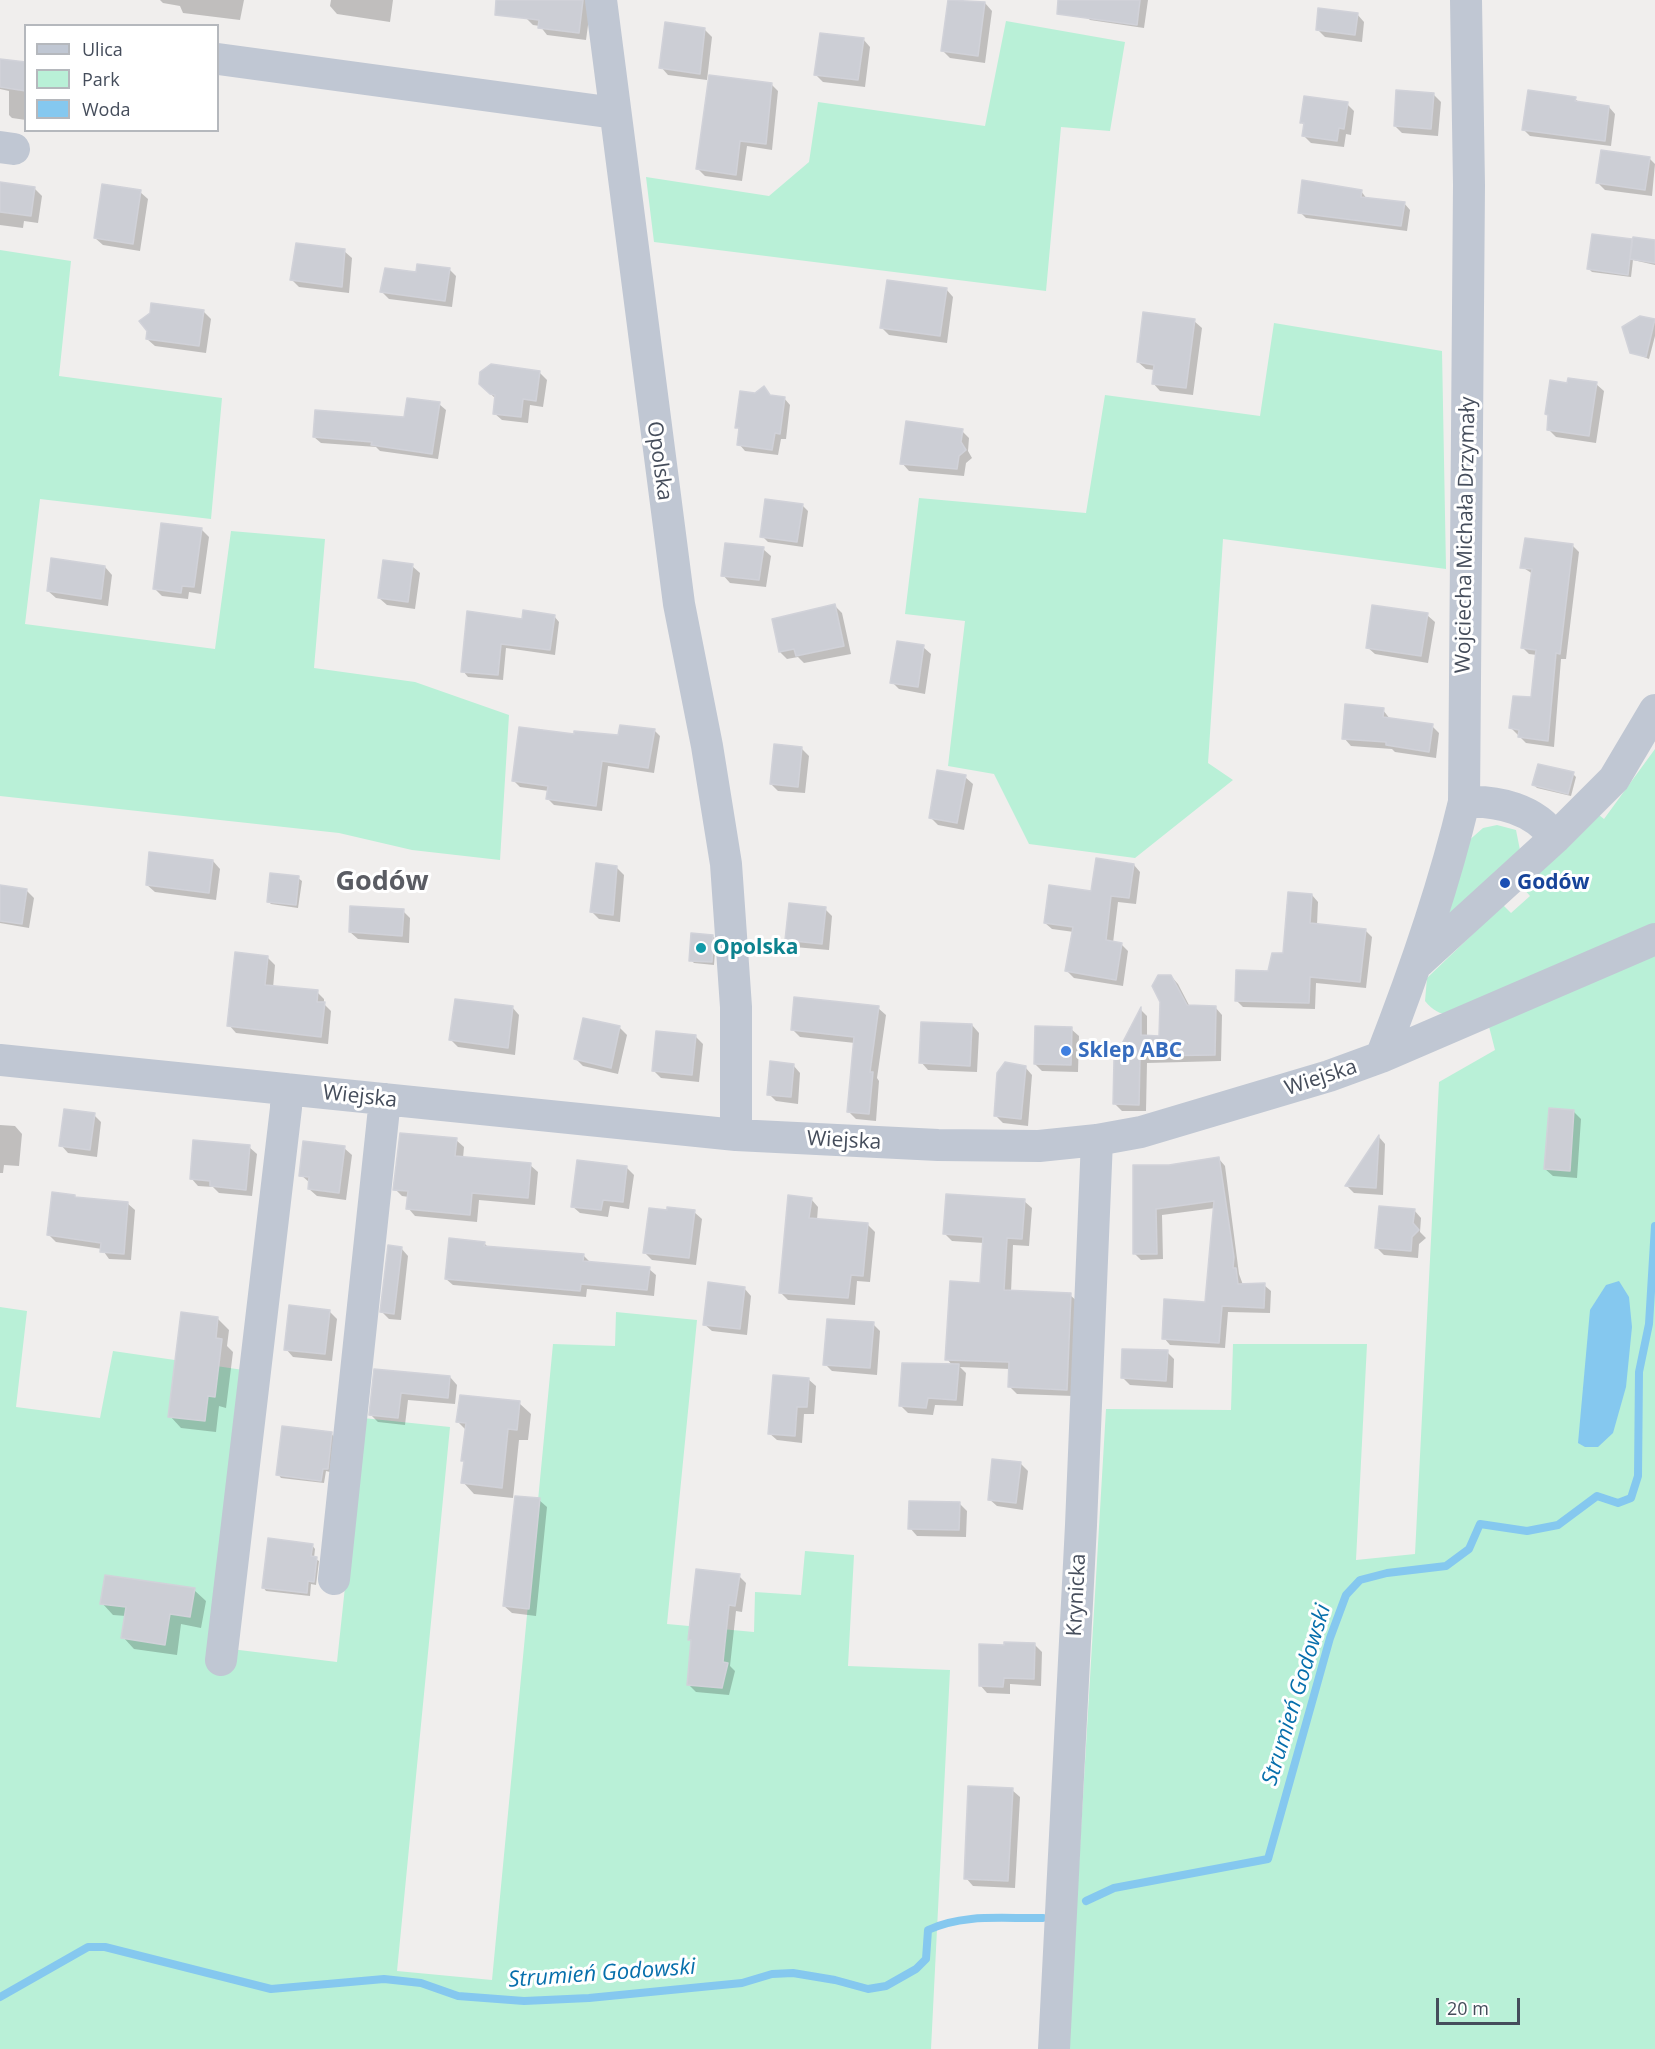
<!DOCTYPE html>
<meta charset="utf-8">
<style>
body{margin:0}
#map{position:relative;width:1655px;height:2049px;overflow:hidden;background:#f0eeed;font-family:"Open Sans",sans-serif}
canvas{display:block}
.legend{position:absolute;left:24px;top:24px;width:195px;height:108px;box-sizing:border-box;background:#fff;border:2px solid #b5b8bd;margin:0;padding:8px 10px;list-style:none;font-size:18px;color:#454d5b}
.legend li{display:flex;align-items:center;gap:12px;height:30px}
.legend b{width:30px;border:2px solid #b5b8bd}
.scale{position:absolute;left:1436px;top:1998px;width:84px;height:27px;box-sizing:border-box;border:3px solid #454d5b;border-top:0;padding-left:8px;font-size:18px;line-height:21px;white-space:nowrap;color:#454d5b;-webkit-text-stroke:4px #fff;paint-order:stroke}
</style>
<div id="map">
<canvas width="1655" height="2049"></canvas>
<ul class="legend">
<li><b style="height:8px;background:#c0c7d3"></b>Ulica</li>
<li><b style="height:16px;background:#b9f0d7"></b>Park</li>
<li><b style="height:16px;background:#85c8ef"></b>Woda</li>
</ul>
<div class="scale">20 m</div>
</div>
<script>
const g = document.querySelector('canvas').getContext('2d');
g.lineJoin = 'round';
function fill(path, color) { g.fillStyle = color; g.fill(path, 'evenodd'); }
function strokePath(path, color, width, dash) { g.strokeStyle = color; g.lineWidth = width; g.lineCap = dash ? 'butt' : 'round'; g.setLineDash(dash || []); g.stroke(path); }
function drawText(font, color, halo, rows, align = 'center') {
  g.font = font + ' "Open Sans",sans-serif'; g.lineWidth = 6; g.setLineDash([]); g.textBaseline = 'middle'; g.strokeStyle = halo; g.fillStyle = color; for (const [text, x, y, turn = 0] of rows) {
    g.save(); g.translate(x, y); g.rotate((+turn || 0) * Math.PI / 180); g.textAlign = isNaN(turn) ? turn : align; if (halo) g.strokeText(text, 0, 0); g.fillText(text, 0, 0); g.restore();
  }
}
fill(new Path2D(`
 M1006,21L1125,42L1110,131L1061,127L1046,291L654,242L646,177L769,196L809,162L818,102L985,126Z
 M0,250L71,261L59,376L222,398L211,519L40,499L25,624L215,649L231,531L325,539L314,668L415,682L509,715L500,860L412,850L339,833L0,796Z
 M1274,323L1442,351L1446,569L1223,539L1208,763L1233,780L1135,858L1029,844L994,774L948,766L965,621L905,614L919,498L1086,513L1105,395L1260,416Z
 M1655,749V2049H1068L1106,1409L1231,1410L1233,1344H1367L1356,1560L1415,1554L1439,1082L1495,1050L1483,1003C1459,1012 1444,1024 1425,1001L1427,978L1503,905L1511,913L1530,896L1522,887L1599,815L1604,819Z
 M1497,825L1516,830L1520,850L1447,922L1466,843L1483,828Z
 M0,1307L27,1311L16,1407L100,1418L113,1351L264,1373L231,1649L337,1662L363,1418L450,1427L397,1971L492,1980L553,1344L615,1346L616,1312L697,1320L667,1624L754,1632L755,1592L801,1595L805,1551L854,1555L848,1666L950,1670L931,2049H0Z`), '#b9f0d7');
fill(new Path2D(`
 M1619,1281L1629,1297L1632,1327L1626,1387L1613,1433L1598,1447H1585L1578,1443L1590,1310L1606,1285Z`), '#85c8ef');
fill(new Path2D(`
 M160,0H244L240,20L183,13L180,6L163,3Z
 M331,0H393L390,22L337,14L330,6Z
 M519,0H588L591,3L586,40L547,35L540,26L533,25L526,18Z
 M950,0L985,3L992,11L985,63L950,58L943,51Z
 M1089,0H1148L1144,28L1090,20L1087,17Z
 M1357,14L1364,22L1362,42L1325,37L1317,29Z
 M704,29L712,37L707,80L668,75L661,67Z
 M863,39L870,47L865,87L823,82L816,75Z
 M0,60L26,64V120L12,118L9,115V91L0,89Z
 M771,84L778,91L772,150L747,146L742,181L705,176L698,169Z
 M1433,94L1441,102L1438,136L1402,133L1395,126Z
 M1575,99L1580,103L1609,107L1615,114L1611,146L1530,136L1524,130Z
 M1347,104L1354,111L1351,135L1346,134L1344,147L1311,143L1304,136L1305,126L1302,123Z
 M1649,158L1655,164L1652,196L1605,190L1598,183Z
 M0,184L34,188L42,196L38,223L24,221L23,228L0,225Z
 M1361,191L1367,199L1404,203L1410,210L1407,231L1306,218L1300,212Z
 M140,192L148,199L140,251L103,245L95,238Z
 M1632,241H1655V265L1633,260L1631,277L1592,272L1589,269Z
 M344,251L352,258L349,293L299,287L291,279Z
 M449,269L456,276L452,307L389,299L382,292Z
 M946,289L953,297L947,343L889,335L882,328Z
 M203,311L211,319L206,353L155,346L147,339Z
 M1640,317L1655,321V336L1649,359L1631,352Z
 M1194,321L1202,328L1193,395L1160,391L1153,383L1155,370L1146,369L1138,362Z
 M539,372L547,380L543,407L530,405L528,423L502,420L494,413L496,399L480,384Z
 M1596,384L1604,391L1596,443L1556,437L1548,429L1550,417L1547,414Z
 M771,397L784,398L790,405L786,439H781L778,455L745,451L739,444L740,431L737,427Z
 M439,404L446,410L438,459L380,451L376,447L321,443L314,437L405,418Z
 M962,431L969,438L968,451L972,458L966,463L964,476L909,471L902,463Z
 M802,505L808,511L803,547L768,542L762,536Z
 M201,529L209,537L201,594L189,592L188,599L162,596L155,589Z
 M1573,546L1579,552L1566,659H1561L1554,747L1526,743L1510,727L1532,699L1537,655L1529,654L1523,648L1533,574L1522,567Z
 M763,549L771,556L766,587L730,583L723,575Z
 M412,566L420,573L415,609L387,605L379,598Z
 M105,567L112,575L108,606L56,598L48,591Z
 M835,606L842,613L851,654L804,663L798,657L787,659L780,652Z
 M1427,615L1435,622L1428,663L1375,654L1367,647Z
 M554,616L559,622L555,655L506,648L503,680L468,677L463,671L524,621Z
 M923,647L931,654L925,694L899,689L892,682Z
 M1383,710L1390,719L1432,726L1439,733L1436,758L1395,752L1392,749L1351,746L1344,738Z
 M654,730L660,736L654,773L608,766L602,811L554,805L548,799L549,791L520,787L514,781L575,736L620,737Z
 M802,749L809,756L805,793L778,791L771,784Z
 M1573,774L1576,777L1571,796L1537,788L1534,785Z
 M965,777L973,784L964,830L938,825L930,817Z
 M213,861L220,869L216,900L155,892L147,885Z
 M1134,865L1140,872L1136,904L1118,902L1113,943L1121,944L1128,951L1123,986L1074,978L1067,971L1074,932L1052,929L1045,923Z
 M616,867L624,875L620,922L599,919L592,912Z
 M298,878L302,881L298,908L271,904L268,901Z
 M0,886L27,891L34,898L29,928L0,923Z
 M1312,895L1318,902L1317,925L1365,930L1372,937L1366,988L1316,983L1315,1009L1243,1007L1236,1000L1269,973L1285,955Z
 M825,909L832,916L829,950L794,947L787,939Z
 M403,911L410,918L409,943L358,939L350,932Z
 M712,936L716,939L714,965L694,963L691,960Z
 M268,958L275,965L273,988L317,992L324,999V1004L331,1011L328,1044L236,1033L229,1025Z
 M1171,976L1178,984L1190,1007H1215L1222,1015L1221,1061L1147,1063L1146,1111H1122L1115,1104V1060L1141,1010L1147,1016V1037H1161Z
 M512,1007L519,1015L515,1055L458,1047L451,1040Z
 M878,1008L886,1015L877,1078L879,1081L876,1121L856,1119L849,1112L855,1043L800,1037L792,1029Z
 M972,1025L979,1033L977,1072L928,1070L921,1062Z
 M619,1027L627,1035L618,1074L583,1066L576,1059Z
 M1071,1029L1079,1036L1078,1072L1042,1071L1035,1064Z
 M696,1037L703,1044L699,1082L661,1078L654,1071Z
 M793,1065L800,1073L798,1104L776,1101L769,1094Z
 M1025,1067L1032,1075L1028,1126L1003,1123L996,1116Z
 M1574,1112L1581,1119L1577,1178L1553,1176L1545,1169Z
 M94,1115L101,1122L97,1157L68,1153L61,1145Z
 M0,1125L15,1126L22,1134L19,1166L4,1165L3,1173H0Z
 M1379,1137L1385,1144L1383,1195L1354,1193L1347,1186Z
 M456,1140L464,1147L463,1158L530,1165L538,1172L535,1205L479,1200L477,1222L415,1216L408,1208L409,1197L402,1196L395,1189Z
 M249,1147L257,1154L252,1196L219,1193L213,1187L198,1186L191,1178Z
 M344,1148L352,1155L346,1200L317,1196L309,1189L310,1183L301,1175Z
 M1219,1159L1225,1166L1239,1274L1243,1285H1264L1271,1291L1270,1313L1228,1312L1225,1348L1170,1345L1164,1338L1206,1303L1215,1208L1162,1215L1163,1259L1141,1260L1134,1253L1170,1166Z
 M626,1167L634,1175L629,1209L610,1206L608,1217L580,1213L572,1206Z
 M77,1199L127,1203L135,1210L131,1260L109,1259L102,1249L56,1242L49,1235Z
 M811,1199L818,1207L817,1220L867,1224L875,1232L870,1282L857,1281L855,1305L788,1300L781,1293Z
 M1024,1201L1032,1208L1029,1246L1013,1245L1011,1292L1070,1295L1078,1302L1074,1396L1017,1394L1009,1386L1010,1369L960,1367L966,1373L963,1406L935,1405L933,1415L908,1413L900,1405L953,1366L947,1359L981,1285L984,1243L952,1241L944,1233Z
 M1414,1210L1421,1218L1420,1232L1426,1238L1419,1244L1418,1258L1384,1255L1377,1248Z
 M694,1212L702,1219L696,1265L652,1260L645,1253Z
 M484,1243L488,1247L583,1255L590,1262L649,1269L656,1275L654,1296L587,1289L586,1297L453,1285L446,1279Z
 M401,1248L408,1256L401,1320L389,1319L382,1312Z
 M744,1288L751,1296L747,1335L712,1331L704,1324Z
 M329,1311L337,1319L332,1361L293,1357L286,1349Z
 M217,1318L229,1330L227,1346L233,1352L226,1408L219,1406L216,1432L181,1428L170,1416Z
 M873,1324L880,1331L877,1375L832,1371L825,1364Z
 M1167,1352L1174,1359L1173,1388L1130,1385L1122,1377Z
 M376,1371L450,1377L457,1385L455,1404L408,1400L405,1425L378,1422L371,1415Z
 M808,1379L816,1386L814,1414H804L802,1443L777,1440L769,1433Z
 M519,1403L531,1414L528,1440H519L513,1498L474,1494L463,1482L466,1430L458,1422Z
 M331,1433L334,1437L330,1472L326,1471L324,1483L281,1478L278,1474Z
 M1020,1463L1028,1471L1023,1510L997,1506L989,1499Z
 M539,1500L547,1507L536,1616L512,1613L504,1606Z
 M960,1504L967,1511L966,1537L917,1536L910,1528Z
 M312,1545L315,1549L314,1558L319,1561L316,1585L311,1584L310,1596L266,1591L263,1587Z
 M739,1576L746,1583L742,1612L736,1611L730,1666L735,1671L729,1695L696,1692L688,1684L692,1642L689,1639Z
 M194,1590L206,1601L201,1628L181,1624L177,1655L134,1649L123,1637L126,1616L113,1615L102,1603Z
 M1035,1645L1042,1652L1041,1686L1010,1684V1694L987,1693L980,1685Z
 M1012,1790L1020,1797L1015,1888L973,1886L966,1878Z`), '#0003');
strokePath(new Path2D(`
 M1086,1901L1114,1888L1268,1859L1330,1638L1346,1595L1360,1580L1387,1573L1446,1566L1469,1549L1480,1524L1527,1531L1558,1525L1597,1496L1618,1503L1631,1498L1638,1476L1639,1372L1649,1324L1655,1226
 M0,1997L88,1947H105L271,1989L384,1979L421,1983L458,1996L524,2001L589,1998L742,1983L772,1974L793,1973L835,1980L868,1989L886,1986L916,1969L926,1959L928,1930C964,1913 1005,1919 1043,1918`), '#85c8ef', 8);
const building = new Path2D(`
 M496,0H583L579,33L538,28L539,20L495,15Z
 M948,0L985,2L978,56L941,51Z
 M1058,0H1140L1137,25L1057,14Z
 M1318,8L1358,13L1355,35L1316,30Z
 M665,22L705,28L700,74L659,68Z
 M820,33L864,38L858,80L814,75Z
 M0,59L26,62V91L0,87Z
 M709,75L772,83L766,144L740,141L736,175L696,169Z
 M1396,90L1434,93L1431,129L1394,126Z
 M1528,90L1576,97L1575,101L1609,106L1605,141L1522,130Z
 M1304,96L1348,102L1344,129L1339,128L1337,141L1302,136L1304,123H1300Z
 M1601,150L1650,157L1645,190L1596,183Z
 M1302,180L1362,190L1361,197L1405,202L1401,226L1298,213Z
 M0,182L35,187L31,216L0,212Z
 M102,184L141,190L133,244L94,238Z
 M1592,234L1632,239L1628,275L1587,269Z
 M1633,237L1655,240V263L1630,259Z
 M296,243L345,249L342,287L290,280Z
 M417,264L450,268L445,301L380,292L385,268L416,272Z
 M887,280L947,288L940,336L880,328Z
 M151,303L204,310L199,346L146,339L147,331L139,321L150,313Z
 M1143,312L1195,319L1186,388L1152,384L1154,365L1137,362Z
 M1640,316L1655,319L1646,357L1630,353L1622,327Z
 M491,364L540,371L536,401L523,399L521,417L493,414L495,395L490,394L479,384L480,372Z
 M1568,378L1597,382L1589,436L1547,430L1548,415L1545,414L1550,380L1567,383Z
 M764,386L770,395L785,397L780,434L775,433L772,450L737,445L739,428H735L740,391L755,393Z
 M407,398L440,402L432,454L371,445L372,442L313,437L315,410L404,417Z
 M906,421L963,429L961,442L966,450L959,456L957,469L900,464Z
 M765,499L803,504L797,542L760,537Z
 M161,523L202,528L194,587L182,586L181,593L153,589Z
 M1525,538L1573,544L1560,654L1556,653L1548,741L1518,737L1519,730L1509,728L1513,696L1531,697L1536,650L1521,648L1532,569L1520,568Z
 M725,543L764,547L759,580L721,576Z
 M51,558L105,566L101,599L47,591Z
 M383,560L413,564L408,602L378,598Z
 M835,604L844,646L796,656L794,649L779,652L772,619Z
 M1372,605L1428,613L1421,656L1366,648Z
 M523,610L555,615L550,650L501,644L498,675L461,672L467,611L522,619Z
 M897,641L924,645L918,687L890,683Z
 M1345,704L1384,708L1383,717L1433,724L1429,752L1386,745V742L1342,739Z
 M620,725L655,729L648,768L602,761L596,806L546,799L548,786L512,781L519,727L574,734V731L618,735Z
 M774,744L802,747L798,787L770,784Z
 M1538,764L1574,772L1568,794L1532,785Z
 M937,770L966,775L957,823L929,818Z
 M149,852L213,860L209,893L146,885Z
 M1096,858L1134,864L1129,898L1111,896L1106,940L1122,943L1116,980L1065,971L1073,927L1044,923L1049,885L1091,891Z
 M596,863L617,866L613,915L590,912Z
 M270,873L299,876L296,905L267,902Z
 M0,885L27,889L22,924L0,921Z
 M1288,892L1312,894L1310,923L1366,929L1360,982L1310,977L1309,1003L1235,1001L1236,970L1268,971L1272,953H1283Z
 M789,903L826,907L822,944L785,940Z
 M350,906L404,909L402,936L349,932Z
 M691,933L713,935L712,962L689,961Z
 M235,952L268,956L265,985L318,990L317,1002H325L321,1037L227,1026Z
 M1158,975H1171L1187,1005L1216,1006L1215,1055L1140,1056L1139,1105L1113,1104L1114,1059L1141,1007V1035L1159,1036L1160,1002L1152,986Z
 M794,997L879,1006L870,1072H873L869,1114L847,1112L854,1037L791,1030Z
 M455,999L513,1006L508,1048L449,1040Z
 M583,1018L620,1026L611,1068L574,1059Z
 M921,1022L972,1024L970,1066L919,1063Z
 M1035,1026L1072,1027L1071,1065L1034,1064Z
 M656,1031L696,1035L692,1075L652,1071Z
 M770,1061L794,1064L791,1097L767,1095Z
 M1005,1062L1026,1066L1021,1119L994,1116L997,1073Z
 M1549,1108L1574,1110L1570,1171L1544,1169Z
 M64,1109L95,1113L90,1150L59,1146Z
 M400,1133L457,1138L455,1156L531,1163L528,1198L472,1193L470,1215L406,1209L408,1191L393,1190Z
 M1379,1135L1376,1188L1345,1186Z
 M193,1140L250,1145L246,1190L210,1186V1181L190,1179Z
 M303,1141L345,1146L339,1193L308,1189L309,1177L299,1176Z
 M1219,1157L1234,1257L1233,1268H1236L1238,1284L1265,1283L1264,1308L1222,1306L1219,1343L1162,1339L1164,1299L1205,1302L1214,1201L1156,1209L1157,1254H1133V1165H1169Z
 M577,1160L627,1166L623,1202L603,1200L601,1210L571,1207Z
 M52,1192L75,1195V1197L128,1202L124,1254L100,1252L101,1243L47,1235Z
 M946,1194L1025,1199L1022,1239L1007,1238L1004,1290L1071,1293L1067,1390L1008,1387L1009,1362L945,1360L950,1281L980,1283L983,1237L943,1234Z
 M788,1195L812,1198L809,1218L868,1223L863,1276L851,1275L848,1298L779,1293Z
 M1379,1206L1415,1209L1413,1223L1419,1230L1412,1237L1411,1251L1375,1248Z
 M667,1207L695,1210L689,1258L643,1253L649,1208L667,1210Z
 M449,1238L485,1242L484,1246L584,1254L583,1261L650,1267L647,1290L581,1284L580,1291L445,1279Z
 M388,1245L402,1247L394,1314L380,1312Z
 M708,1282L745,1287L740,1329L703,1325Z
 M289,1305L330,1310L325,1354L284,1350Z
 M181,1312L218,1317L216,1338L222,1339L215,1397L208,1396L205,1421L168,1417Z
 M827,1319L874,1322L870,1368L823,1365Z
 M1122,1349L1168,1350L1166,1381L1121,1378Z
 M902,1363L959,1364L956,1400L928,1398L926,1408L899,1406Z
 M374,1369L450,1376L448,1398L401,1393L398,1418L369,1415Z
 M773,1375L809,1378L807,1407H797L795,1436L768,1434Z
 M460,1395L520,1401L517,1430L508,1429L502,1488L461,1483L464,1461H461L466,1423L456,1422Z
 M282,1426L332,1432L328,1469H323L321,1481L276,1475Z
 M992,1459L1021,1462L1016,1503L988,1500Z
 M515,1496L540,1498L529,1609L503,1606Z
 M909,1501L960,1502L959,1530L908,1529Z
 M268,1538L313,1544L311,1556L317,1557L314,1582L308,1581L307,1593L262,1588Z
 M696,1569L740,1574L735,1606L729,1605L723,1662L728,1663L722,1688L687,1685L691,1640H688Z
 M105,1575L195,1588L190,1617L170,1614L165,1645L121,1638L126,1607L100,1604Z
 M1004,1642L1035,1643L1034,1679L1004,1678L1003,1687L979,1686V1644L1004,1645Z
 M968,1786L1013,1788L1008,1881L964,1879Z`);
fill(building, '#ccced5');
strokePath(building, '#d1d2d9', 1.5);
strokePath(new Path2D(`
 M601,0L679,604L707,746L726,864L736,1007V1135
 M218,59L615,113
 M0,147L14,149
 M1464,802C1497,800 1535,809 1555,838
 M1419,962L1555,838L1614,779L1655,710
 M1381,1057C1414,973 1443,890 1464,802L1469,185L1466,0
 M0,1060L736,1135L938,1145L1039,1146L1097,1140L1141,1132L1329,1076L1381,1057L1655,939
 M334,1579L385,1099
 M221,1660L286,1108V1089
 M1054,2049L1081,1525L1097,1140`), '#c0c7d3', 32);
for (const [x, y, r, color] of [
 [1505,883,6,"#1a4fb4"],
 [701,948,6,"#0f9aa8"],
 [1066,1051,6,"#3f7fe0"]
]) { const dot = new Path2D(); dot.arc(x, y, r, 0, 2 * Math.PI); g.fillStyle = color; g.fill(dot); strokePath(dot, '#fff', 2); }
drawText('21px', '#454d5b', '#fff', [
 ["Opolska",659,461,82],
 ["Wojciecha Michała Drzymały",1466,535,-89],
 ["Wiejska",1321,1078,-18],
 ["Wiejska",360,1097,6],
 ["Wiejska",844,1141,3],
 ["Krynicka",1077,1595,-87]
]);
drawText('bold 21px', '#164399', '#fff', [
 ["Godów",1517,883]
], 'left');
drawText('bold 21px', '#0d838f', '#fff', [
 ["Opolska",713,948]
], 'left');
drawText('bold 21px', '#366cbe', '#fff', [
 ["Sklep ABC",1078,1051]
], 'left');
drawText('italic 22px', '#076fac', '#fff', [
 ["Strumień Godowski",1297,1695,-73],
 ["Strumień Godowski",602,1974,-4]
]);
drawText('bold 27px', '#5a5c63', '#fff', [
 ["Godów",382,882]
]);
</script>
